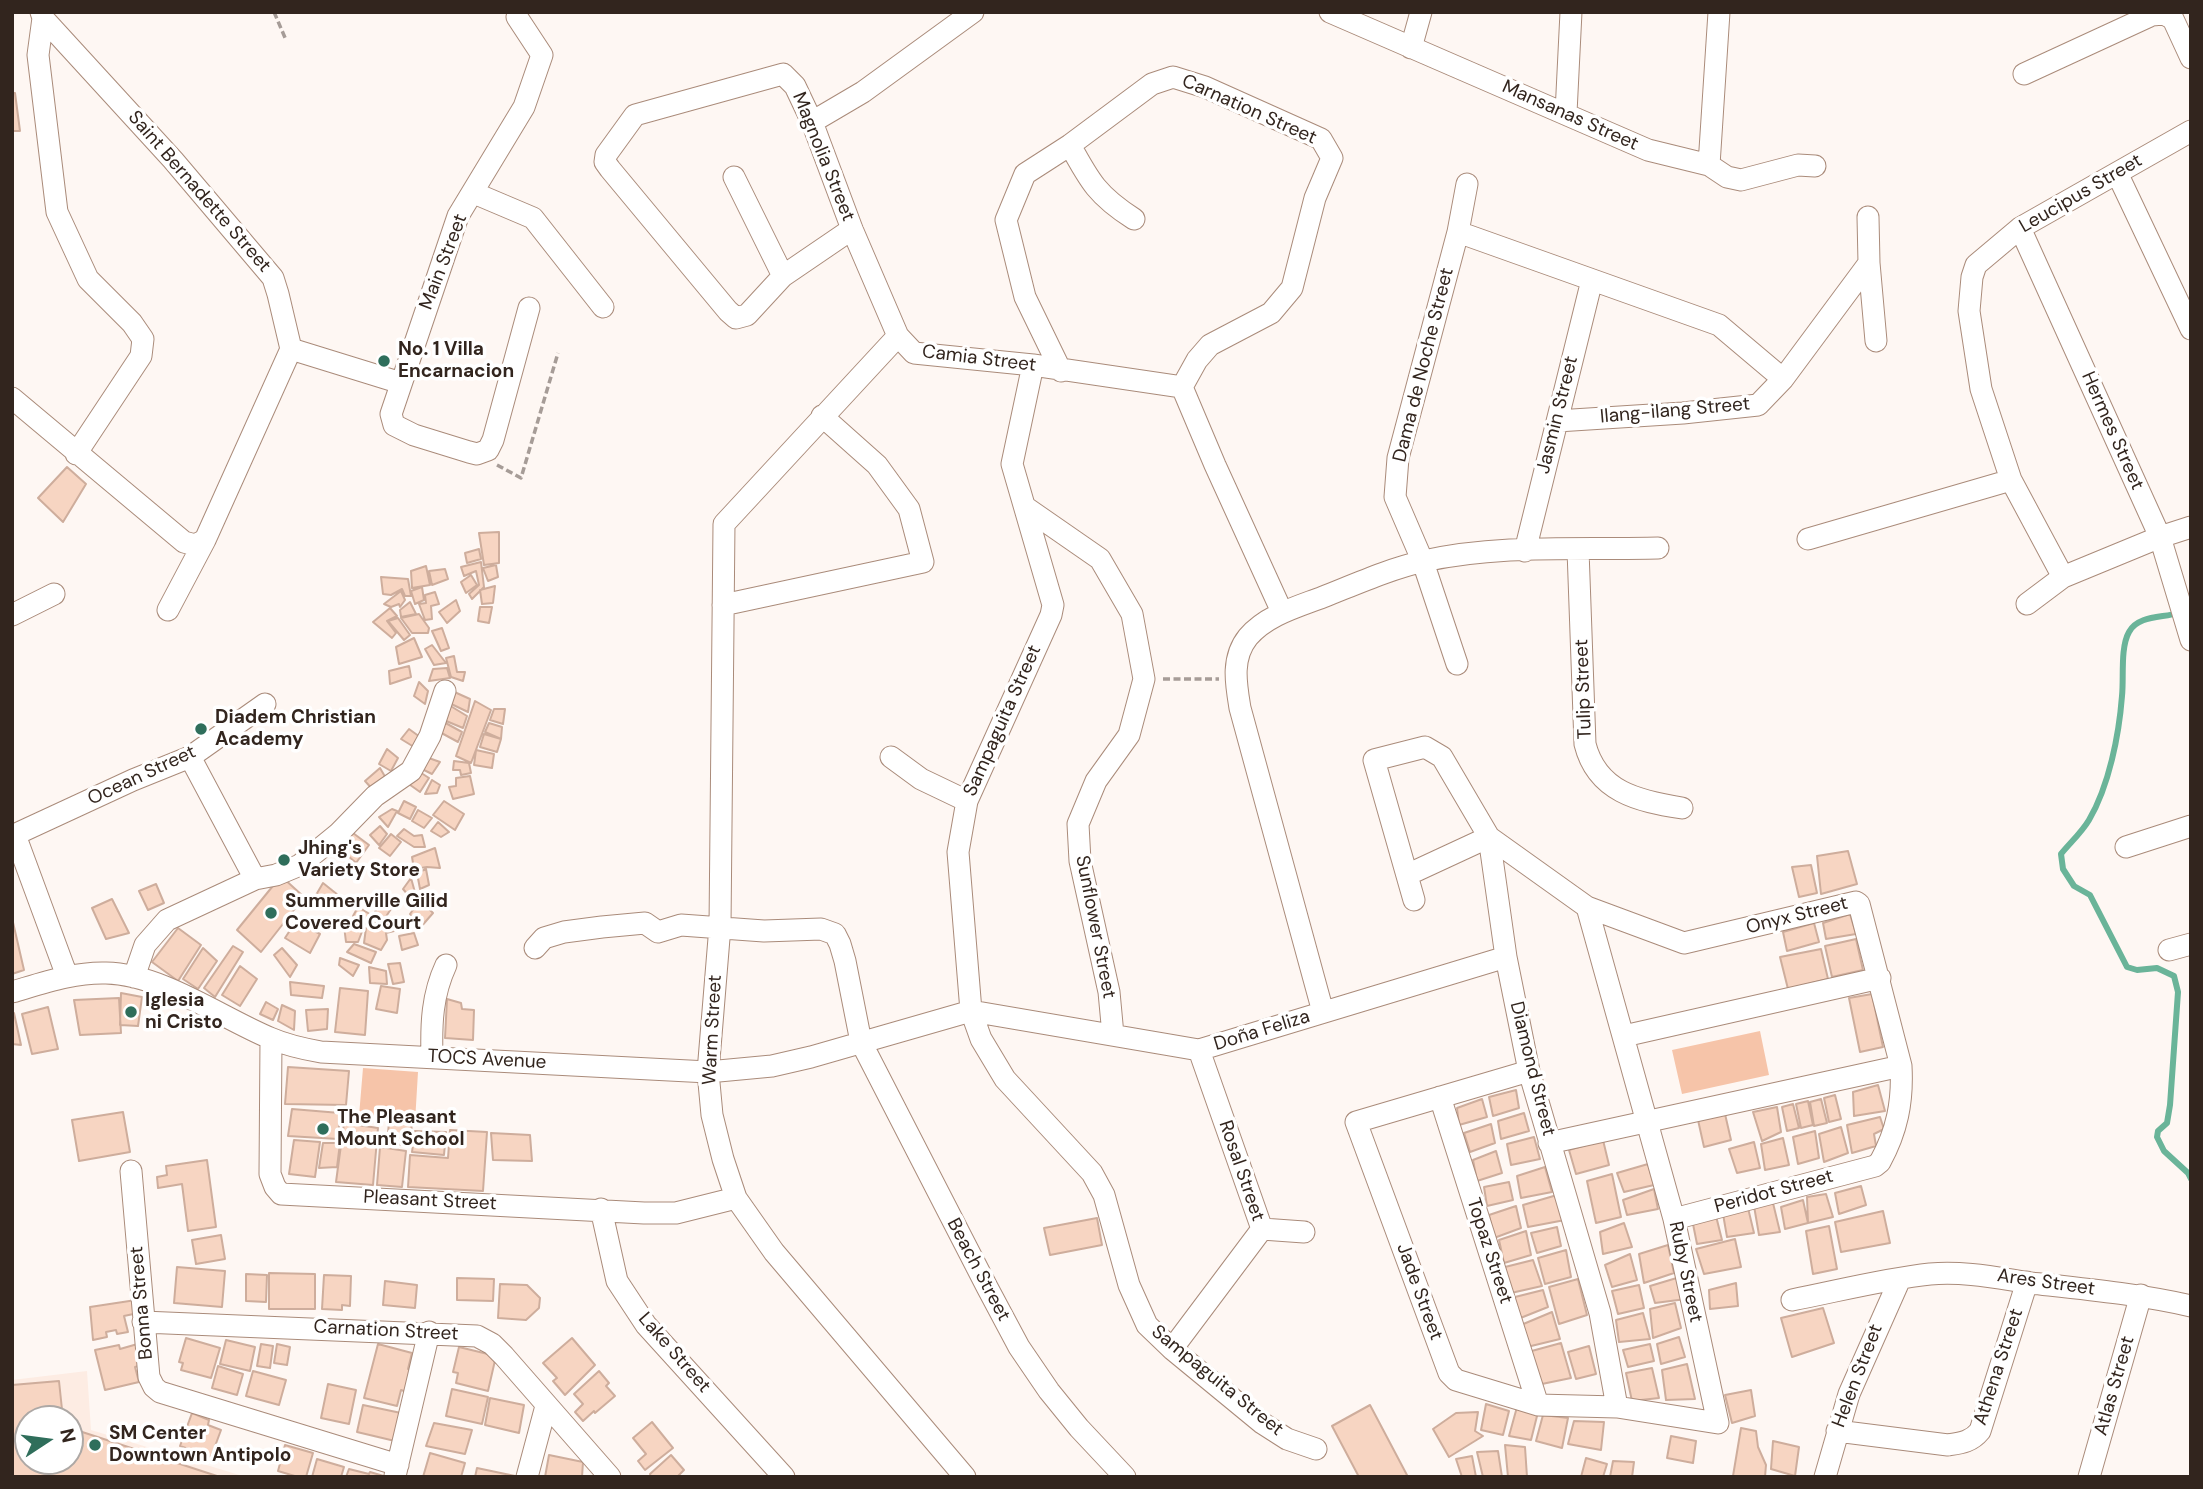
<!DOCTYPE html>
<meta charset="utf-8">
<style>
body{margin:0}
#map{position:relative;width:2203px;height:1489px;overflow:hidden;background:#fef7f3;font-family:"DM Sans",sans-serif}
canvas{display:block}
.frame{position:absolute;inset:0;border:14px solid #32251e;pointer-events:none}
.north{position:absolute;left:14px;top:1405px;width:70px;height:70px;box-sizing:border-box;background:#fff;border:2px solid #ada8a5;border-radius:50%;rotate:77deg;font-size:19px;font-weight:700;line-height:28px;text-align:center;color:#32251e}
.north::after{content:'';display:block;margin:auto;width:24px;height:32px;background:#2f6e5b;clip-path:polygon(50% 0,100% 100%,50% 72%,0 100%)}
</style>
<div id="map">
<canvas width="2203" height="1489"></canvas>
<div class="frame"></div>
<div class="north">N</div>
</div>
<script>
const g = document.querySelector('canvas').getContext('2d');
g.lineJoin = 'round';
function fill(path, color) { g.fillStyle = color; g.fill(path, 'evenodd'); }
function strokePath(path, color, width, dash) { g.strokeStyle = color; g.lineWidth = width; g.lineCap = dash ? 'butt' : 'round'; g.setLineDash(dash || []); g.stroke(path); }
function drawText(font, color, halo, rows, align = 'center') {
  g.font = font + ' "DM Sans",sans-serif'; g.lineWidth = 7; g.setLineDash([]); g.textBaseline = 'middle'; g.strokeStyle = halo; g.fillStyle = color; for (const [text, x, y, turn = 0] of rows) {
    g.save(); g.translate(x, y); g.rotate((+turn || 0) * Math.PI / 180); g.textAlign = isNaN(turn) ? turn : align; if (halo) g.strokeText(text, 0, 0); g.fillText(text, 0, 0); g.restore();
  }
}
fill(new Path2D(`
 M87,1371L91,1430L246,1477H12V1380ZM28,1419H70V1461H28Z`), '#fdece3');
fill(new Path2D(`
 M1760,1031L1769,1075L1682,1094L1672,1050Z
 M363,1068L418,1072L415,1122L359,1116Z`), '#f6c4a9');
strokePath(new Path2D(`
 M2178,613C2163,618 2138,615 2129,632C2120,648 2124,678 2122,696C2119,735 2109,786 2089,820C2082,832 2070,843 2061,854L2063,869L2074,886L2090,895L2127,967L2137,970L2157,968L2174,976L2178,992L2170,1105L2167,1123L2158,1131L2157,1137L2164,1151L2188,1173L2191,1179`), '#6ab499', 6);
const building = new Path2D(`
 M12,93H15L20,131H12Z
 M67,467L86,484L63,522L38,498Z
 M499,532V563L484,565L479,533Z
 M479,549L481,559L467,563L465,553Z
 M481,562L484,587L472,599L469,594L479,585L476,571L464,576L461,567Z
 M496,565L498,577L488,581L483,568Z
 M426,566L430,585L412,588L411,571Z
 M445,569L448,579L432,585L429,571Z
 M471,575L477,585L466,593L461,582Z
 M381,577L408,579L411,596H405L402,589L391,595L383,594Z
 M495,586L493,603L482,604L480,590Z
 M422,587L424,600L415,604L411,591Z
 M401,591L405,600L400,607L399,604L391,607L384,604Z
 M435,592L439,604L431,606L432,619L425,620L419,604L426,603L425,595Z
 M456,600L460,611L447,623L439,612Z
 M410,602L416,614L401,617L400,610Z
 M480,607H492L489,623L478,621Z
 M390,608L397,616L387,621L396,633L392,638L373,622Z
 M419,614L429,628L428,633H412L401,618Z
 M398,618L410,635L404,640L388,621Z
 M442,628L449,648L441,651L432,631Z
 M414,638L422,657L399,664L396,647Z
 M432,645L446,663L434,665L425,649Z
 M454,656L457,672H465L463,681L451,677L446,658Z
 M409,666L411,677L390,684L389,671Z
 M447,668L450,678L429,681L433,669Z
 M419,682L428,691L425,704L414,696Z
 M450,690L470,699L468,712L445,701Z
 M475,701L491,710L471,763L456,756Z
 M444,702L467,716L463,728L439,718Z
 M494,709H505L503,724L490,720Z
 M440,720L462,732L458,742L436,730Z
 M489,723L502,727L501,739L485,732Z
 M409,729L420,737L414,747L401,739Z
 M484,734L501,739L497,752L480,747Z
 M387,749L398,758L391,771L379,764Z
 M476,750L494,754L492,768L474,765Z
 M426,757L440,762L432,774L418,767Z
 M454,761L469,763L471,773L461,775L460,770H453Z
 M380,768L387,780L374,791L365,781Z
 M415,769L429,778L420,792L406,782Z
 M470,776L474,794L453,799L449,787L456,786V778Z
 M432,780L440,785L437,793L425,794Z
 M404,801L416,807L410,819L398,813Z
 M444,801L464,814L455,830L433,815Z
 M392,809L397,811L388,827L379,817Z
 M418,810L432,818L424,828L412,821Z
 M438,822L449,832L441,837L431,831Z
 M380,826L387,834L379,845L370,835Z
 M404,829L414,836L422,835L425,847H414L397,836Z
 M349,830L369,845L356,863L346,854L344,837Z
 M391,834L401,842L390,856L379,848Z
 M435,848L440,868L427,867L414,869L412,857Z
 M1848,851L1857,884L1821,894L1817,856Z
 M1811,865L1817,893L1799,897L1792,867Z
 M426,869L429,885L420,889L417,873Z
 M281,876L304,897L261,952L237,930Z
 M411,878L416,896L414,902L403,889Z
 M323,883L338,895L330,907L316,895Z
 M156,884L164,903L148,910L139,891Z
 M112,899L129,933L106,939L92,908Z
 M381,900L391,909L383,921L367,925L353,916L358,907L373,916Z
 M420,900L433,913L420,928L410,914Z
 M1850,914L1856,934L1826,939L1823,923Z
 M12,918L24,970L12,974Z
 M296,921L320,934L310,953L285,938Z
 M348,921L363,929L358,942H346L344,926Z
 M384,923L394,931L386,933L387,940L381,950L364,943L366,928Z
 M1814,923L1819,942L1787,951L1783,932Z
 M178,928L201,945L178,981L152,962Z
 M414,933L418,945L402,950L399,936Z
 M1856,939L1863,970L1832,977L1825,946Z
 M354,944L376,952L371,963L347,952Z
 M233,946L243,952L215,997L204,988Z
 M203,948L217,961L198,989L183,979Z
 M282,948L297,965L290,977L274,955Z
 M1821,949L1828,979L1788,989L1780,957Z
 M340,958L359,965L353,976L339,965Z
 M400,963L404,982L393,984L388,964Z
 M240,966L257,979L240,1006L222,995Z
 M369,967L386,971L387,984L370,983Z
 M290,982L324,986L322,998L291,995Z
 M381,986L400,989L397,1013L376,1009Z
 M340,988L368,991L365,1035L335,1032Z
 M121,993L142,997L138,1026L120,1025Z
 M1872,994L1883,1047L1860,1052L1849,998Z
 M119,998L121,1033L80,1035L74,1000Z
 M447,999L461,1003L462,1009L474,1010L473,1040L445,1038Z
 M266,1002L278,1009L273,1020L260,1014Z
 M282,1005L295,1011L294,1030L278,1021Z
 M48,1007L58,1049L32,1054L22,1014Z
 M328,1009L327,1029L308,1031L306,1010Z
 M12,1013H14L21,1045L12,1044Z
 M288,1067L349,1071L346,1105L285,1104Z
 M1878,1085L1885,1111L1854,1116L1853,1092Z
 M1516,1090L1519,1108L1493,1116L1489,1097Z
 M1835,1095L1841,1119L1829,1122L1824,1098Z
 M1482,1099L1487,1117L1459,1125L1457,1108Z
 M1821,1099L1827,1123L1814,1126L1810,1102Z
 M1808,1101L1813,1125L1801,1128L1796,1104Z
 M1793,1104L1799,1128L1787,1131L1782,1107Z
 M1777,1107L1781,1132L1762,1141L1753,1112Z
 M292,1109L340,1113L338,1139L288,1136Z
 M123,1112L130,1152L79,1161L72,1120Z
 M1524,1113L1529,1131L1501,1139L1498,1121Z
 M1725,1114L1731,1140L1704,1147L1698,1120Z
 M1880,1117L1884,1129L1874,1134L1876,1146L1852,1153L1847,1125Z
 M389,1122H412L410,1145L387,1144Z
 M344,1123L378,1128L373,1185L336,1182Z
 M1491,1124L1495,1143L1470,1152L1464,1133Z
 M1841,1127L1848,1153L1824,1162L1819,1134Z
 M450,1130L487,1132L483,1191L408,1187L410,1155L448,1158Z
 M415,1131L446,1132L444,1155L412,1152Z
 M1815,1131L1819,1158L1798,1164L1793,1137Z
 M491,1133L530,1135L532,1161L493,1160Z
 M1534,1137L1540,1159L1511,1165L1507,1144Z
 M1783,1138L1789,1165L1765,1170L1761,1144Z
 M294,1140L320,1142L315,1177L289,1174Z
 M1603,1140L1609,1165L1576,1174L1569,1150Z
 M1754,1142L1760,1168L1737,1173L1729,1149Z
 M323,1143H340L337,1167L319,1168Z
 M380,1147L406,1151L402,1187L377,1185Z
 M1496,1151L1502,1173L1477,1181L1473,1160Z
 M207,1160L216,1227L188,1231L182,1184L158,1188L157,1177L167,1175L166,1166Z
 M1648,1164L1654,1185L1624,1192L1617,1173Z
 M1545,1167L1552,1192L1521,1198L1517,1176Z
 M1612,1174L1621,1217L1596,1223L1587,1181Z
 M1509,1182L1513,1200L1487,1206L1484,1187Z
 M1861,1186L1866,1205L1839,1214L1835,1193Z
 M1654,1189L1658,1209L1627,1215L1623,1200Z
 M1826,1194L1833,1217L1808,1223L1807,1197Z
 M1557,1195L1565,1220L1528,1227L1523,1205Z
 M1803,1200L1808,1223L1785,1229L1781,1207Z
 M1773,1203L1780,1232L1759,1235L1754,1206Z
 M1516,1206L1521,1228L1494,1238L1489,1215Z
 M1748,1208L1754,1233L1727,1237L1723,1214Z
 M1883,1211L1890,1243L1841,1252L1835,1222Z
 M1716,1216L1722,1240L1697,1244L1693,1224Z
 M1097,1218L1102,1245L1050,1255L1044,1228Z
 M1624,1223L1632,1247L1603,1254L1600,1232Z
 M1829,1226L1837,1269L1813,1274L1806,1231Z
 M1557,1227L1561,1246L1537,1253L1531,1233Z
 M1526,1231L1531,1255L1504,1263L1499,1240Z
 M221,1235L225,1259L196,1264L192,1240Z
 M1735,1239L1741,1267L1704,1274L1696,1249Z
 M1668,1245L1674,1273L1644,1283L1639,1254Z
 M1566,1250L1571,1277L1545,1284L1538,1258Z
 M1630,1254L1637,1280L1612,1287L1605,1265Z
 M1533,1260L1542,1286L1511,1293L1505,1267Z
 M177,1267L225,1271L222,1307L174,1303Z
 M269,1273L315,1274V1309H269Z
 M246,1274L267,1275L266,1302L246,1301Z
 M324,1275L351,1276L350,1306L342,1305V1310L322,1309Z
 M1680,1277L1686,1299L1655,1303L1650,1286Z
 M457,1278L494,1279L493,1301L457,1300Z
 M1578,1279L1587,1315L1559,1324L1549,1287Z
 M385,1281L417,1285L415,1308L383,1305Z
 M1736,1283L1738,1306L1710,1309L1709,1290Z
 M500,1284L527,1285L540,1298L539,1308L526,1320L498,1318Z
 M1639,1285L1644,1308L1618,1314L1612,1291Z
 M1543,1290L1548,1307L1518,1319L1511,1298Z
 M136,1300L138,1313L124,1316L128,1332L117,1334L116,1330L106,1332L107,1337L93,1340L90,1307Z
 M1675,1303L1681,1328L1653,1338L1650,1309Z
 M1823,1308L1834,1343L1792,1357L1781,1318Z
 M1552,1312L1560,1339L1527,1347L1521,1325Z
 M1643,1313L1650,1339L1619,1342L1616,1320Z
 M1679,1337L1685,1357L1661,1364L1657,1344Z
 M186,1338L220,1348L211,1378L181,1370L183,1363L179,1362Z
 M572,1338L595,1365L565,1395L553,1381L557,1378L543,1363Z
 M226,1340L255,1347L250,1371L220,1364Z
 M141,1343L146,1364L135,1367L139,1382L105,1390L95,1350L119,1345L120,1349Z
 M1561,1343L1571,1378L1537,1385L1528,1352Z
 M261,1344L273,1346L270,1368L257,1366Z
 M277,1344L290,1347L287,1365L274,1363Z
 M378,1344L412,1353L408,1369L413,1370L407,1392L401,1390L397,1406L364,1398Z
 M1650,1344L1654,1361L1628,1367L1623,1350Z
 M1589,1346L1596,1374L1576,1379L1568,1352Z
 M459,1347L496,1356L488,1391L456,1383L458,1373L453,1372Z
 M1687,1364L1695,1399L1666,1400L1662,1370Z
 M218,1366L243,1374L237,1395L212,1388Z
 M1652,1368L1659,1398L1632,1401L1626,1373Z
 M253,1371L286,1380L279,1405L246,1396Z
 M599,1371L609,1383L606,1386L615,1396L595,1413L594,1411L583,1421L575,1412L583,1404L574,1394Z
 M59,1381L63,1419H28V1461H70V1428L220,1477H12V1385Z
 M328,1384L356,1390L349,1424L321,1418Z
 M452,1389L488,1397L482,1424L446,1416Z
 M1751,1390L1755,1416L1732,1423L1725,1395Z
 M490,1398L524,1405L519,1433L485,1425Z
 M1486,1404L1509,1411L1503,1435L1481,1430Z
 M363,1405L401,1413L395,1441L357,1432Z
 M1370,1405L1408,1477H1359L1332,1426Z
 M1517,1407L1538,1412L1531,1440L1509,1436Z
 M1478,1412L1475,1431L1483,1436L1449,1457L1433,1429L1456,1413Z
 M192,1413L209,1420L208,1425L221,1430L211,1457L180,1446Z
 M1543,1415L1568,1418L1562,1448L1536,1441Z
 M1574,1421L1604,1422L1601,1450L1568,1444Z
 M652,1422L673,1448L645,1470L638,1461L646,1454L633,1438Z
 M434,1423L472,1430L465,1454L426,1446Z
 M1741,1428L1756,1431L1758,1447L1766,1465L1765,1477L1733,1476Z
 M1671,1436L1696,1441L1693,1463L1667,1458Z
 M1773,1441L1799,1447L1795,1476L1771,1469Z
 M285,1445L313,1453L306,1477H298L278,1471Z
 M1505,1445L1525,1447L1527,1477H1508Z
 M1498,1451L1502,1477H1483L1477,1452Z
 M430,1453L465,1463L461,1477H423Z
 M549,1455L583,1462L582,1477H545Z
 M671,1455L684,1470L677,1477H651L650,1474Z
 M1472,1456L1476,1477H1462L1456,1459Z
 M1586,1458L1607,1464L1603,1477H1581Z
 M317,1459L344,1467L341,1477H312Z
 M1613,1461L1634,1462L1632,1477H1610Z
 M477,1468L515,1476V1477H475Z
 M349,1469L369,1474L370,1472L387,1477H346Z`);
fill(building, '#f7d5c2');
strokePath(building, '#cead9c', 2);
const minor = new Path2D(`
 M1330,12L1648,150L1709,165L1727,177L1741,180L1798,165L1815,166
 M517,17L542,55L524,107L458,216L391,414L394,425L414,435L469,452L477,454L488,450L493,440L529,308
 M43,18L38,55L57,212L88,279L132,323L143,339L141,356L76,454
 M1411,48L1421,12
 M2024,74L2152,15L2164,14L2173,19L2191,58
 M1566,113L1571,12
 M812,122L863,92L973,12
 M1070,145C1090,182 1098,196 1134,219
 M1709,165L1719,12
 M2117,173L2191,329
 M734,177L783,276
 M474,193L533,218L603,307
 M1868,217L1869,263L1876,341
 M2020,228L2160,537L2191,640
 M852,229L783,276L747,315L736,318L728,311L610,169L605,162L606,155L635,115L783,74L795,86L812,122L852,229L898,336L914,353L1033,365L1182,387
 M1458,232L1719,325L1783,379
 M898,336L724,524L720,926L708,1072L712,1115L723,1159L736,1198L774,1252L965,1477
 M291,349L401,383
 M1033,365L1012,464L1053,605L1051,615L967,801L958,852L971,1011L981,1039L1005,1079L1092,1173L1104,1195L1129,1285L1147,1325L1172,1349L1262,1423L1287,1439L1316,1449
 M1061,371L1025,297L1006,220L1025,174L1070,145L1152,84L1173,77L1205,87L1321,139L1332,158L1315,198L1292,288L1271,313L1210,345L1197,360L1182,387
 M1182,387L1215,465L1282,612
 M12,398L184,542L195,545L205,540L291,349L278,294L273,278L173,160L43,18L41,12
 M1557,421L1683,413L1758,405L1783,379L1869,263
 M1025,507L1100,559L1132,614L1144,679L1129,735L1096,781L1078,824L1080,861L1109,992L1113,1035
 M1808,539L2011,480
 M1578,550L1585,744C1597,792 1638,801 1682,808
 M1525,551L1592,280
 M2063,577L2011,480L1981,389L1969,311L1972,277L1976,265L2020,228L2191,131
 M2027,604L2063,577L2160,537L2191,527
 M723,605L923,562L909,509L877,465L822,416
 M168,610L205,540
 M12,615L54,594
 M1457,664L1423,562L1395,497L1398,458L1458,232L1467,184
 M190,757L255,879
 M891,757L921,779L967,801
 M15,835L67,976
 M12,836L133,780L190,757L265,704
 M2126,847L2191,826
 M1407,875L1489,837L1587,907L1684,943L1856,902L1859,904L1901,1066C1903,1102 1897,1131 1880,1162L1875,1166L1674,1219
 M1414,900L1374,760L1425,747L1442,757L1489,837L1506,957L1529,1071L1600,1313L1617,1407
 M535,948L544,938L564,932L602,927L645,923L658,932L681,925L764,931L821,929L835,934L840,944L845,961L861,1042L987,1287L1019,1347L1049,1391L1079,1428L1125,1477
 M2169,950L2191,944
 M134,977L145,945L167,920L255,879L276,875L300,865L338,834L375,796L411,771L430,736L445,691
 M12,992C43,983 74,972 106,973C161,974 220,1017 270,1038C286,1045 304,1049 321,1052L708,1072L772,1066L811,1057L971,1011L1199,1050L1506,957
 M1323,1012L1240,708C1236,684 1231,658 1248,637C1267,615 1297,607 1323,597C1356,584 1389,569 1424,561C1499,544 1581,550 1658,548
 M1624,1036L1880,978
 M271,1039L270,1174L275,1187L281,1194L644,1213H676L736,1198
 M1199,1050L1262,1229
 M432,1057C431,1024 432,995 446,965
 M1529,1071L1356,1122L1449,1373L1456,1380L1538,1405L1617,1407L1718,1423L1674,1219L1587,907
 M1440,1097L1538,1405
 M1549,1143L1901,1066
 M131,1171L149,1377L154,1387L160,1392L398,1465
 M601,1209L617,1281L646,1325L784,1477
 M1262,1229L1304,1232
 M1792,1300C1838,1291 1884,1279 1930,1274C1965,1271 1997,1278 2031,1283C2085,1289 2138,1294 2191,1306
 M143,1322L477,1336L492,1344L504,1356L610,1477
 M1172,1349L1262,1229
 M1837,1431L1948,1445C1961,1443 1971,1442 1980,1431L2027,1282
 M395,1476L429,1332
 M527,1477L546,1406
 M1825,1477L1849,1394L1900,1279
 M2089,1477L2141,1295`);
strokePath(minor, '#aa8b7a', 23);
strokePath(new Path2D(`
 M274,12L286,40
 M497,465L521,478L558,353
 M1163,679H1219`), '#a69c97', 3.5, [7, 3.5]);
strokePath(minor, '#fff', 21);
for (const [x, y, r, color] of [
 [384,361,7,"#2f6e5b"],
 [201,729,7,"#2f6e5b"],
 [284,860,7,"#2f6e5b"],
 [271,913,7,"#2f6e5b"],
 [131,1012,7,"#2f6e5b"],
 [323,1129,7,"#2f6e5b"],
 [95,1445,7,"#2f6e5b"]
]) { const dot = new Path2D(); dot.arc(x, y, r, 0, 2 * Math.PI); g.fillStyle = color; g.fill(dot); strokePath(dot, '#fff', 2.5); }
drawText('19px', '#32251e', '#fff', [
 ["Carnation Street",1249,110,24],
 ["Mansanas Street",1570,116,24],
 ["Magnolia Street",823,157,68],
 ["Saint Bernadette Street",199,192,49],
 ["Leucipus Street",2081,194,-30],
 ["Main Street",444,262,-69],
 ["Camia Street",979,359,7],
 ["Dama de Noche Street",1424,365,-76],
 ["Ilang-ilang Street",1675,411,-5],
 ["Jasmin Street",1558,415,-76],
 ["Hermes Street",2112,431,66],
 ["Tulip Street",1584,689,-92],
 ["Sampaguita Street",1003,721,-66],
 ["Ocean Street",142,776,-25],
 ["Onyx Street",1797,916,-14],
 ["Sunflower Street",1095,927,79],
 ["Warm Street",713,1030,-87],
 ["Doña Feliza",1262,1031,-17],
 ["TOCS Avenue",487,1060,3],
 ["Diamond Street",1532,1069,76],
 ["Rosal Street",1241,1171,71],
 ["Peridot Street",1774,1192,-15],
 ["Pleasant Street",430,1201,3],
 ["Topaz Street",1489,1251,72],
 ["Beach Street",978,1270,62],
 ["Ruby Street",1685,1272,78],
 ["Ares Street",2046,1283,8],
 ["Jade Street",1419,1292,70],
 ["Bonna Street",142,1303,-95],
 ["Carnation Street",386,1331,3],
 ["Lake Street",674,1353,49],
 ["Athena Street",1999,1367,-72],
 ["Helen Street",1858,1376,-69],
 ["Sampaguita Street",1217,1381,39],
 ["Atlas Street",2115,1386,-74]
]);
drawText('bold 19px', '#32251e', '#fff', [
 ["No. 1 Villa",398,350],
 ["Encarnacion",398,372],
 ["Diadem Christian",215,718],
 ["Academy",215,740],
 ["Jhing's",298,849],
 ["Variety Store",298,871],
 ["Summerville Gilid",285,902],
 ["Covered Court",285,924],
 ["Iglesia",145,1001],
 ["ni Cristo",145,1023],
 ["The Pleasant",337,1118],
 ["Mount School",337,1140],
 ["SM Center",109,1434],
 ["Downtown Antipolo",109,1456]
], 'left');
</script>
